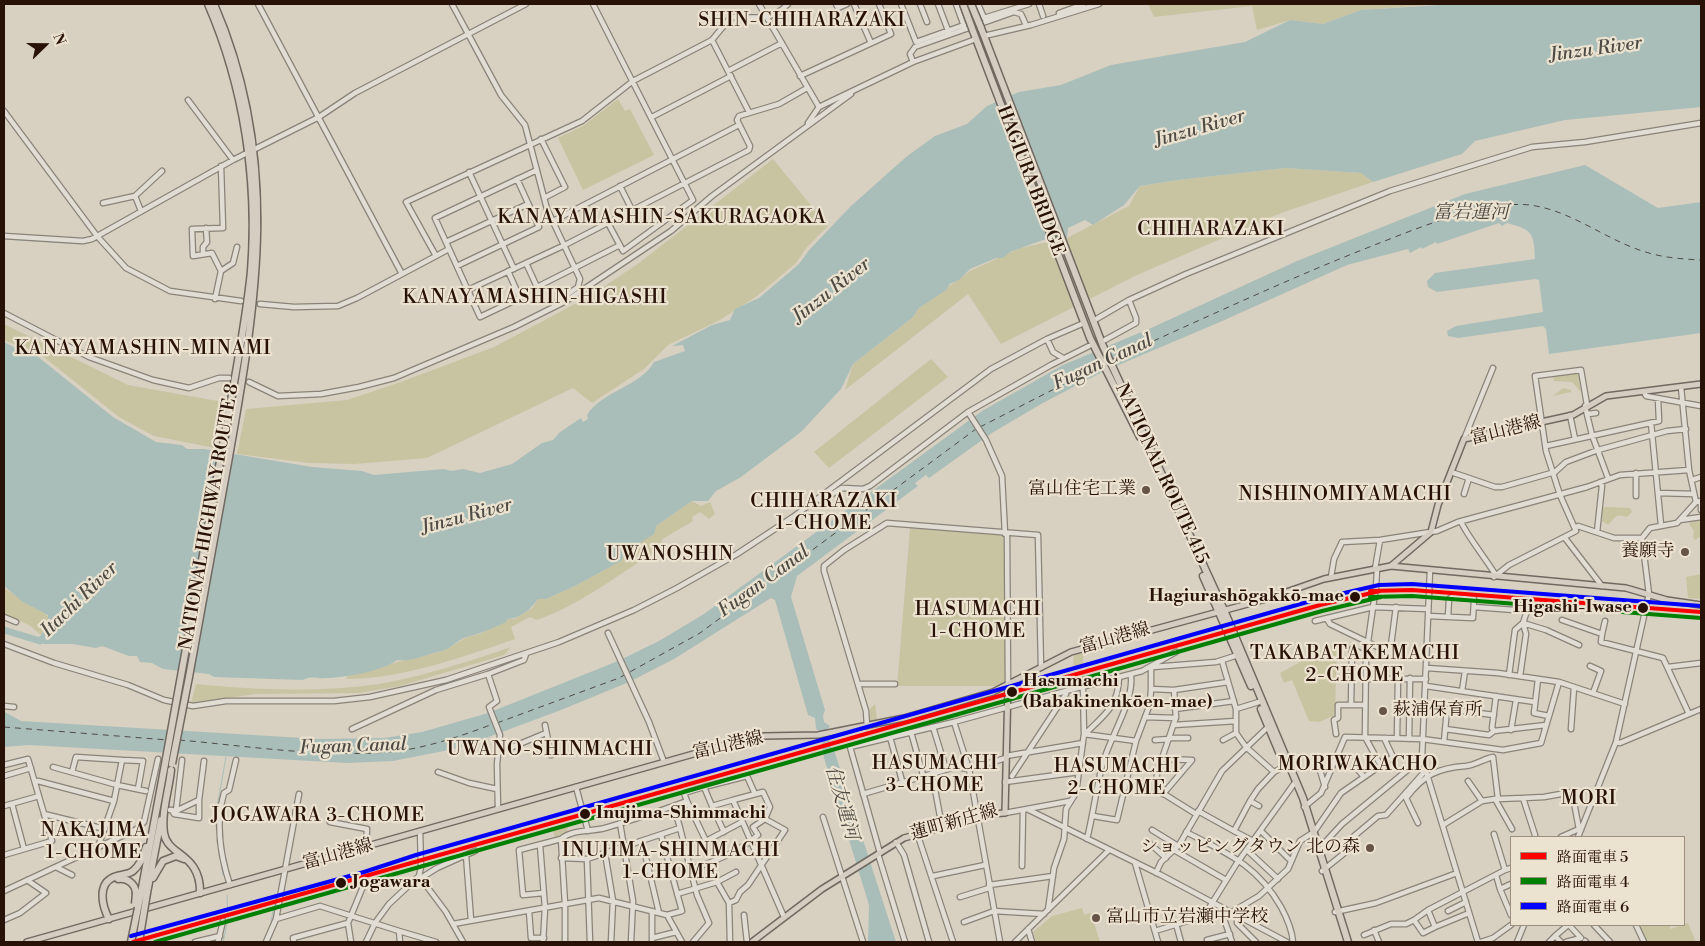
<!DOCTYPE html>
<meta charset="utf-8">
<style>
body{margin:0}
#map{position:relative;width:1705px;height:946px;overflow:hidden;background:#d8d0c1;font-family:"Libre Bodoni","Noto Serif JP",serif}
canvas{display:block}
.frame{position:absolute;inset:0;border:5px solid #281107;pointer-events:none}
.legend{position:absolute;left:1510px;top:836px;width:175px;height:90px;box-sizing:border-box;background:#ece2d0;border:1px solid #9e8e80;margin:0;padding:6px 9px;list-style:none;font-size:15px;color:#281107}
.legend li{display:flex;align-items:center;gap:10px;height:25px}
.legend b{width:25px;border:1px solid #9e8e80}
.north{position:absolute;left:20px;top:20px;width:50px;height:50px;-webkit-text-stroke:4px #ece2d0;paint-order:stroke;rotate:68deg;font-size:14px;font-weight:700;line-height:20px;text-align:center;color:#281107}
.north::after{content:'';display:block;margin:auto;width:18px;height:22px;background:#281107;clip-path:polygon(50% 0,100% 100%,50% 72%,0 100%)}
</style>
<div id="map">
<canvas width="1705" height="946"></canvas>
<div class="frame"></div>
<ul class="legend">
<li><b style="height:6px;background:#f00"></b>路面電車 5</li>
<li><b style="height:6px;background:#008000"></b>路面電車 4</li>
<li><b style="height:6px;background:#00f"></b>路面電車 6</li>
</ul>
<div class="north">N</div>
</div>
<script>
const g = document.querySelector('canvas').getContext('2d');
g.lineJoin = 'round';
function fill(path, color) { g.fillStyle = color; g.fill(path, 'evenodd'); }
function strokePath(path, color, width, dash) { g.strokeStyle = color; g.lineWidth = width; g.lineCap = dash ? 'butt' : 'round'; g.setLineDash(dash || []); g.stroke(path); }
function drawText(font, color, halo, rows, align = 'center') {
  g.font = font + ' "Libre Bodoni","Noto Serif JP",serif'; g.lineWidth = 4.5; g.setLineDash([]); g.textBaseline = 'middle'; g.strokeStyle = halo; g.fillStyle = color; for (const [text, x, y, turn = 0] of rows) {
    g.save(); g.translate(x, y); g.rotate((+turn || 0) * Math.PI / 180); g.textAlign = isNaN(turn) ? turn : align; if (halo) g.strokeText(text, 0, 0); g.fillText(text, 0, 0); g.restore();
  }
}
fill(new Path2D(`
 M1148,4H1442L1361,10L1323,24L1290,20L1257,30L1252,6L1154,17Z
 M618,99L625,111L630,109L654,155L583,190L558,138L583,126Z
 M773,159L828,226L806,248L796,263L757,296L720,320L668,345L644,369L592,403L573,388L427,458L355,464L310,463L237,454L246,409L347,400L398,383L494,347L590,296L639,263Z
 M1286,168L1361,173L1373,182L1281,213L1137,275L1001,344L968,294L845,390L853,364L912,318L919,308L970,271L1020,248L1067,238L1129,206L1140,186L1178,180Z
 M4,324L128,385L223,402L215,448L154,436L119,417L44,357L4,340Z
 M931,359L948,377L829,468L814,452Z
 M1578,372L1581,392L1572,382L1554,381L1553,377L1556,374Z
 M1563,388L1571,390V392L1553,396Z
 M692,501L701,506L710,502L715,514L709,519L700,512L692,517L693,521L661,540L666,546C621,571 587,602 537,620L530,617L511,627L515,639C462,657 403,679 346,679L349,674L443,651L467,637L480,634L507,619H514L523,614L532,608L538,599H546L575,586L621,561L627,551L656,526Z
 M1606,507L1630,508L1632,512L1627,517C1614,514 1618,515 1608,525L1602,521L1603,508Z
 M1701,518V536L1695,540L1693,537L1694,531L1689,524L1693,519Z
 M910,528L1004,535L1006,676L1003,684L997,686H897Z
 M1701,574V599L1688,598L1686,577Z
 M4,588L45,613L50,620L41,635L29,625L4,614Z
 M1325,645L1337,646L1335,715L1319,722L1309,721L1292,680L1284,683L1280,673L1324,649Z
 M511,647L504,655L400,686L359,693L256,694L191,703L196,684C255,690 319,693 379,684C420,677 471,661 511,647Z
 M1084,651L1082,669L1073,668L1074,654Z
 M875,704L877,719L869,722L870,709Z
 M568,824L567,832L555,838L552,828Z
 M1082,908L1084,915L1091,913L1100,942H1036L1033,932L1052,916Z
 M1688,923L1696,942H1645L1637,925H1669L1671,929Z`), '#c8c4a2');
fill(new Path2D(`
 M1454,4H1701V107L1565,120L1475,141L1462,154L1373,182L1361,173L1286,168L1178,180L1140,186L1124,205L1093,225L1085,220L1068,228L1067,238L1043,240L1010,252L1003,258H996L970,269L959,280L950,284L946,290L919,308L912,318L853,364L841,389L801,432L741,477L716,491L708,501H692L656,526L654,534L627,551L621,561L575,586L546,599H538C531,609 520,619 507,619L506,622C493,628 480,634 467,637C458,639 451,649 442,651C431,653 420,658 409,660C405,661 401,660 397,660C383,671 343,678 325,678C318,679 311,675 303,680L214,677L209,674L163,669L152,663L140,662L137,656H129L102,646L96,648L73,644H43L41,635L48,624V615L23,602L4,586V342L27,354L37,356L113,417L156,442L182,445L187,449H204L312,467L362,471L374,475L444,469L451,471L463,469L480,473L512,464L542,443L553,440L560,432L581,418L583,422L588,419L587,415C603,390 640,387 654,362L685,351L683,345L672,346L712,325L730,320L735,309L759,298L799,264L810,249L851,206L906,157L935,136L967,124L987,106L1019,92L1061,85L1111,65L1245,42L1290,20L1323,24L1361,10Z
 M1585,165L1658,208L1701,202V333L1549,354L1546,329L1543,326L1458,338L1448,336L1447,331L1456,326L1543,312L1539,280L1535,279L1437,292L1428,287L1427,281L1435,273L1535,259C1534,232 1532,230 1507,223L1502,226L1499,223L1437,244L1436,242L1422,249L1421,247L1410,253L1408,249L1347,265L1220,322L1102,372L1041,404L992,433L929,478L926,475L915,483L918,486L797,576L791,597L825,710L823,716L824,722L830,726L827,730L832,750H834L896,942H868L869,905L824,758L820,731L816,729L815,718L808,715L775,600L771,598L674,659L629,682L561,710L459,748L393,761L347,763L29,745L4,747L5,712L21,721L320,739L385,738L422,732L488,713L618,661L659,641L704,614L982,411L1063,365L1151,328L1297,261L1465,194Z`), '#aabeb9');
strokePath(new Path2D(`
 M223,168L234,162
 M192,185L219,170
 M4,239L81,244L90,241
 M223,875L215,818L226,757
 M271,921L275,902
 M223,942L228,919L227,895`), '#aabeb9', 1);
strokePath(new Path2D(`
 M4,630L40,641L48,633`), '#aabeb9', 7);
strokePath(new Path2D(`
 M1113,359C1201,320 1287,279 1377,244C1418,228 1485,200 1530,205C1574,211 1608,242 1649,253C1666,258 1683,259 1701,260
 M980,427L1101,365
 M497,723L619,678L700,633L976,429
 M4,727L168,740
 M179,740C249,746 336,760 405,750C435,745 464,735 493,724`), '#4e4b44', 1, [6, 5]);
const minor = new Path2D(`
 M258,4L402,274
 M452,4L501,95L525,125L547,209L580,279L578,287L554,304
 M593,4L693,200L623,251L608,223
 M759,4L819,107
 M836,4L838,8L847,4
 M854,4L871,43
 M901,4L916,42L964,25
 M920,4L927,22
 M938,4L949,33
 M956,4L964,26
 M978,4L984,18L1029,4
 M1039,4L1043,16
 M1059,13L1084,4
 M984,36L1031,25L1099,4
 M712,40L749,112
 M913,62L910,54L915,47L1014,12L1021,14L1026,25
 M728,71L782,43
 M800,76L891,34L879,4
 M188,100L233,160
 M4,111L97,236L126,268L170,291L241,301
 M652,117L731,76
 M808,123L819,107L913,62L976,39
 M541,139L565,187L544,198
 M469,172L514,269
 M620,186L632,210
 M103,203L135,196
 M141,211L135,196L162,171
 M553,221L739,125
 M4,236L83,241L92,239L233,160L319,117L355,93L526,4
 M446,242L528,204
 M203,254V247L207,242L206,228
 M436,256L406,202L582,121L633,81L712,40L731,17C753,17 771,22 788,4
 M526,263L537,287L620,245
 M457,266L539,227L517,179
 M221,271L233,263L237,247
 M508,271L520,298L480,317L435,218L537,170
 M468,290L565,245L749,150L750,146L737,120L739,116L779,104L807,88
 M215,299L221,271L212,253L193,256L192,229L223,228L221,166
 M260,304L294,307L338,306L357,298L449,249
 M4,313L89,357L153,380L189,388L219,378H229
 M1093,321L1129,300L1186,274L1390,191L1532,147L1585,142L1701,123
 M1047,339L1053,352L1063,358
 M1105,340L1136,323V318L1129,300
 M249,382L278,396L321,394L359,387L394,378L514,327L566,301L671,231L712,196L851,94
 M1681,387L1689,470L1696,502
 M1644,392L1646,396L1701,406
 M1585,406L1592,435L1608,478
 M968,412L986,440L1002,476L1005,534
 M1588,414L1596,413
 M1570,415L1575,439
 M1651,423L1661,525
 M1464,439L1493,368
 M1546,446L1659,421L1658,399
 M1451,472L1495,487H1502L1555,472L1566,462L1598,450L1667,431L1686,429
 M1692,480L1701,477
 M1658,493L1694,494
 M1464,494L1469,478
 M1636,496V473
 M818,499L821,501L842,488L863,489L870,486L968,412L1051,365L1089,346
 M1701,501V510
 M1680,520L1701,517
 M1461,522C1470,540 1484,556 1495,574
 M1575,528L1578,526L1614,538H1642
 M1597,532L1602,486L1600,482
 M1007,534L1008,685
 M1565,538L1602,586
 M1375,569L1380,540
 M1430,570L1422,758L1478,942
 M1331,577L1334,559L1342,542L1380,540L1437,531L1458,522L1587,487L1620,475L1689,470
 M1494,577L1509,565L1576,531L1560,495L1546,451L1535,376L1581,370L1587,405
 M1376,588L1377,569
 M1375,593L1366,656L1365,737L1381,766
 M1474,607L1528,611
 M1428,616L1473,618L1474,599L1452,597L1449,599L1448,617
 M4,617L16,622
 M1327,619L1330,624L1390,653L1396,607
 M1562,620L1602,634L1601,642L1663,658L1689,714
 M1315,621L1373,607L1428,609
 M608,633L649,722L664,762
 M1602,634L1605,621
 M4,644L54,663L128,685L164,700L193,706L226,701H334L370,697L446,680L559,642L634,610L677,588L737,554L793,517L991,369L1047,339L1084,323
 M1222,661L1236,709L1262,701
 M1590,666L1601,671L1593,693
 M1151,667V689L1174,690L1176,717L1157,773L1156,789L1196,814
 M1153,667L1216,662L1238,655
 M1668,667L1701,663
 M1427,668L1498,673L1559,682L1625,704
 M1509,675L1515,630L1523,623L1546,630L1579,645
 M1520,676L1526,634L1523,623L1530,602
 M1365,679H1426
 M1538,679L1534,713L1549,716
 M858,684H895
 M1426,686L1535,702
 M1174,690L1228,682
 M1462,691L1465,671
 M1496,696L1492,728L1494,731L1546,725
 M1351,705L1352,649L1366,656
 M4,706L14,707
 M1175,709L1234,701
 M1145,717L1176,718
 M954,722L969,769L1000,942
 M545,725L551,755
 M1174,725L1236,721
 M867,726L866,711L824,571V566L844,550L887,523L1038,535L1041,667
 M933,727L946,769
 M352,729L436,690L488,674
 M1445,729L1489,735L1494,731
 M1571,729L1574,687
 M1511,730L1516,700
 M911,732L923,775
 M1236,733V709
 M1084,734L1136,741
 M1085,734C1104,715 1118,707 1119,678
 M1336,734L1334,720L1338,718V705H1365
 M890,737L902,781
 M1170,738H1188
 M1397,738L1398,678
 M1409,739L1410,678
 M1155,740L1169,739
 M1223,740L1236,733L1246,747L1274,772L1258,789L1250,801
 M1444,742L1447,709L1494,715
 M1616,742L1620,743L1701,709
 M499,743L510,748L546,733
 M1006,756L1083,743
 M1316,757L1325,787
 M1162,759L1192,760L1163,794
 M4,765L28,759L52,841L4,855
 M1355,766L1364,777
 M53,767L117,785L146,791
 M72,772L76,757L122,760
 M438,772L469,783L497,789
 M1274,772L1289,764
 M932,773L942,827
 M4,776L31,768
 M1012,776L1066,694V691L1142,671L1176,652
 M35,782L38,781L114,801
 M1005,782L1079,772
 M576,787L588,831
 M704,787L747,776L755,794
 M863,794L955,767L969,769L1006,758
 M1523,798L1544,797L1572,792L1579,829L1581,830
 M1498,799L1523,798L1535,835
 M733,800L763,792L770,807L765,819
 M687,801L706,841L742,822
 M1482,801L1495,799L1512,829
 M12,804L24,849
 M4,806L39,796
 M674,806L680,828
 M712,806L724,832
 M1304,807L1321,793L1345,737L1422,739L1503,750L1541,743L1559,682
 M498,809L497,764L500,735L489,707L497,701L488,674L524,660L526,654
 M1027,809L1070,801
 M170,810L176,811L199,800L204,761
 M172,810L174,814L199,818V800
 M176,811L182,760
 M1198,811L1234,831L1250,801L1259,806
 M1005,813L1027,809L1161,875L1287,942
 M44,814L105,829
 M1093,816L1117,820L1136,741L1150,704L1151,689
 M823,817L863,942
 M330,822L367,829L366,847
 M620,823L633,901L631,942
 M1418,823L1406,798C1424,775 1437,768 1466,766C1475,765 1484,759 1493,757L1498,799H1495
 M1443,825L1482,801L1468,781
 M1152,830L1178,846
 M1234,831L1253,841
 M1261,831L1291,861
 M1186,832C1227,853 1257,865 1281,907C1287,918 1292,929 1293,942
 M917,833L953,942
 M1494,834L1505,870L1511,868
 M661,835L682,911L667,915
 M1561,837L1579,829
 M1578,837L1616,742L1646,607L1649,594L1642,538L1650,528L1677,523L1696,502L1701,501
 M561,839C573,829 590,832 605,828C633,820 660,811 687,801L684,793L704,787L712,806L733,800L784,917
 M1087,839C1093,815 1096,790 1102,766C1109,738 1134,703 1131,675
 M642,841L659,913
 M896,842L904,855L929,942
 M1148,842L1166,858
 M540,845L545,908L543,942
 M98,847L114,801L122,760L143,761L138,789
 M1174,850L1226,880
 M1247,850L1278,879
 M1317,851L1342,824L1422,758
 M605,853L613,901L611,942
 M880,853L850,747L954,722L1066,691
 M878,854L905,942
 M466,855L471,920
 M561,858L587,859L680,828L697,895L709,923L693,942
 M587,859L590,942
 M1135,863L1158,942
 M1022,866L1023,810
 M56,867L72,875
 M691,869C714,862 740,851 758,835L753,827L765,819L785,830L748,885L740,892L736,900L729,903L730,942
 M1322,871L1347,851L1353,837L1378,816L1386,815L1426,770
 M1156,873L1161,862L1179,845L1222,771L1270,725
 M1496,875L1500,889
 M419,876L446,912L463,942
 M933,876L985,865
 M421,878L437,868L475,851
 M717,882L729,903
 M1511,884L1500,889L1511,915
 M230,885C220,855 215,824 224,793L229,790L236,760
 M989,885L1053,876
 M4,891L137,829L144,822L158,759
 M543,893L523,895L519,850L561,839L565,904V942
 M677,894L717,882L736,872
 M960,897L989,888
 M1220,907L1232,942
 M1048,910L1054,868L1064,839L1066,809L1076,793L1084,734L1083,687
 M1428,910L1414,920L1423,933L1435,927
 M529,911L531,938H544
 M1448,911L1466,902
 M1232,912L1259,896L1288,869L1300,841L1314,832L1341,793L1393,757L1384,738
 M1335,912L1376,903L1457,873
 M1469,913L1435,927L1428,910L1505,870
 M744,915L747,942
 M1237,915V923L1256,942
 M276,919L320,906L399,931L400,942
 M4,920L20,913L46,893L27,880
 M964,922L994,911L1044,914
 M453,924L599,898L667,915L682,942
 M1176,924L1181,942
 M1594,925L1610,942
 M1636,925L1644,942
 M1028,929L1032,942
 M1374,930L1379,942
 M399,931L436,942
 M1155,931L1204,916L1237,863L1296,781
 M1364,935L1391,924H1406L1414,920
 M652,938L676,932
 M1207,940L1230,934
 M1585,941L1586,942
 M195,942L220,936
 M218,942L223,921
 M266,942L276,919L299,794
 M294,942L293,938L348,923
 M351,942L348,923L362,889
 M366,942L375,923L389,904L419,876L421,867L420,831
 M652,942V911
 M1015,942L1109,850
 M1481,942L1493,938L1511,925
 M1517,942L1524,925
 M1549,942L1555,936
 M1561,942L1555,936L1568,925
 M1566,942L1581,938L1569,925`);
const major = new Path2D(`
 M1391,566L1626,588L1667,600L1701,605
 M27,942L743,740L764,736L818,735L904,718L993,692L1071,652L1266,599L1324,579L1391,566L1431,532L1438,505L1464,439L1573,415L1606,396L1701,384
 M752,942L822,889L904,838L990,814L1005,813L1008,685`);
const highway = new Path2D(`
 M208,4C244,87 258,180 251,271C247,312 239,354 232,395
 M981,28L1103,346L1224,610L1303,798L1348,942
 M973,31L1090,338L1140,437
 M1203,576L1251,686
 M189,677C202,604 216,530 229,457C257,299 281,158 214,4
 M1261,709L1279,752
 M171,770C169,790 161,813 164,833C167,856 201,853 200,893
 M153,878L163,861L176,856L184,859
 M118,879C127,878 135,883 136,893
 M141,893L165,764
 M147,893L161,820
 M109,919C102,906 97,884 114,877C120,874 128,875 133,871C140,865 144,855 146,847`);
strokePath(minor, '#8a8379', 7);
strokePath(major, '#716961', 8);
strokePath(highway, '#716961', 9);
strokePath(minor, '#e1ddd5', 4.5);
strokePath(major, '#d5cdc1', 5);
strokePath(highway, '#d5cdc1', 6);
const highwayBridge = new Path2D(`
 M963,4L973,31
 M971,4L981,28
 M165,764L232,395
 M172,764L189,677
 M135,904L136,893
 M131,942L141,893
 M139,942L147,893`);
strokePath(highwayBridge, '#716961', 9, []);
strokePath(highwayBridge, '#d5cdc1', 6);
strokePath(new Path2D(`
 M1370,591L1412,590L1701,612
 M133,942L1320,605L1380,591`), '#f00', 4);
strokePath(new Path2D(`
 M1370,597L1412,596L1701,618
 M155,942L1322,611L1381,597`), '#008000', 4);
strokePath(new Path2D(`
 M131,936L364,872L416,855L1318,599L1379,585L1412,584L1701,606`), '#00f', 4);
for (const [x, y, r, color] of [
 [1146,490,5,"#665448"],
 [1685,552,5,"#665448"],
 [1355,597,6,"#281107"],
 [1643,608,6,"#281107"],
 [1012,692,6,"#281107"],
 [1383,711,5,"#665448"],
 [585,814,6,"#281107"],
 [1370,848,5,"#665448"],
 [341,883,6,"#281107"],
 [1096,918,5,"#665448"]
]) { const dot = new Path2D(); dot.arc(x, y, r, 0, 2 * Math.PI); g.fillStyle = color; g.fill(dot); strokePath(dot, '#ece2d0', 2); }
drawText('18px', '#281107', '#ece2d0', [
 ["HAGIURA BRIDGE",1030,181,69],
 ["富山港線",1506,431,-14],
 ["NATIONAL ROUTE 415",1161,474,65],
 ["NATIONAL HIGHWAY ROUTE 8",210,517,-80],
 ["富山港線",1115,639,-16],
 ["富山港線",728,746,-13],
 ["蓮町新庄線",954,823,-16],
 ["富山港線",338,855,-16]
]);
drawText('18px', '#281107', '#ece2d0', [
 ["富山住宅工業",1136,490],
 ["養願寺",1675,552],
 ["萩浦保育所",1393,711,"left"],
 ["ショッピングタウン 北の森",1360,848],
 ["富山市立岩瀬中学校",1106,918,"left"]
], 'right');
drawText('bold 18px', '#281107', '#ece2d0', [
 ["Hagiurashōgakkō-mae",1344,597,"right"],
 ["Higashi-Iwase",1632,608,"right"],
 ["Hasumachi",1023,682],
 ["(Babakinenkōen-mae)",1023,703],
 ["Inujima-Shimmachi",596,814],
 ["Jogawara",352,883]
], 'left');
g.letterSpacing = '1px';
drawText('19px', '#281107', '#ece2d0', [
 ["SHIN-CHIHARAZAKI",802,21],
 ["KANAYAMASHIN-SAKURAGAOKA",662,218],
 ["CHIHARAZAKI",1211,230],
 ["KANAYAMASHIN-HIGASHI",535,298],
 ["KANAYAMASHIN-MINAMI",143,349],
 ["NISHINOMIYAMACHI",1345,495],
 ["CHIHARAZAKI",824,502],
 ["1-CHOME",824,524],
 ["UWANOSHIN",670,555],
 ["HASUMACHI",978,610],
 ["1-CHOME",978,632],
 ["TAKABATAKEMACHI",1355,654],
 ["2-CHOME",1355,676],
 ["UWANO-SHINMACHI",550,750],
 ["HASUMACHI",935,764],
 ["3-CHOME",935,786],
 ["MORIWAKACHO",1358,765],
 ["HASUMACHI",1117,767],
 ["2-CHOME",1117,789],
 ["MORI",1589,799],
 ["JOGAWARA 3-CHOME",318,816],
 ["NAKAJIMA",94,831],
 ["1-CHOME",94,853],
 ["INUJIMA-SHINMACHI",671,851],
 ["1-CHOME",671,873]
]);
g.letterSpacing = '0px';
drawText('italic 19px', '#4e4b44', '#ece2d0', [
 ["Jinzu River",1596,50,-8],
 ["Jinzu River",1200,129,-16],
 ["富岩運河",1471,213],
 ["Jinzu River",832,291,-38],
 ["Fugan Canal",1103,363,-25],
 ["Jinzu River",467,517,-15],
 ["Fugan Canal",764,582,-36],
 ["Itachi River",80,600,-44],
 ["Fugan Canal",353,747,-2],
 ["住友運河",841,803,74]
]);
</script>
